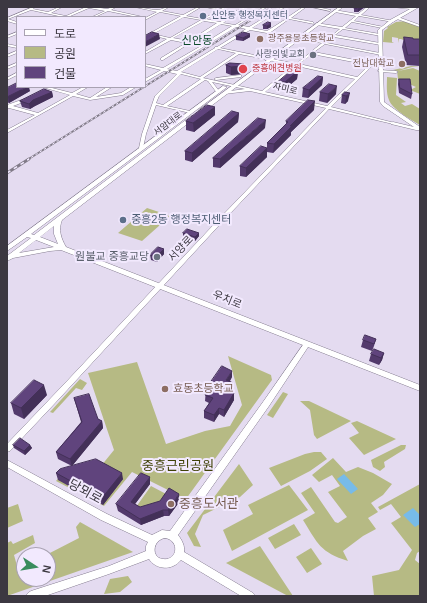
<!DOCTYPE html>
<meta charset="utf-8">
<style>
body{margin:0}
#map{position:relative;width:427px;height:603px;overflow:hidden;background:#e4dbf0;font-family:Arial,"Noto Sans KR",sans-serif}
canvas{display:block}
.frame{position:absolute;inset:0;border:8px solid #3c3841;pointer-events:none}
.legend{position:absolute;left:16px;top:16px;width:130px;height:72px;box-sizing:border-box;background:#f2e9fe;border:1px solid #a9a2b2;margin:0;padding:5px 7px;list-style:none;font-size:12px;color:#3c3841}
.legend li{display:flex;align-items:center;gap:8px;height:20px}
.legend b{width:20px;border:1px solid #a9a2b2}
.north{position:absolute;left:16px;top:547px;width:40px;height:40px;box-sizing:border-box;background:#f2e9fe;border:1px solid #a9a2b2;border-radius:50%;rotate:102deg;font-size:11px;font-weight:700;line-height:16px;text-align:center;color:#3c3841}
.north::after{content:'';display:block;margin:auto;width:14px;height:18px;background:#398c5e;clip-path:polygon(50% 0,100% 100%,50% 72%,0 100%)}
</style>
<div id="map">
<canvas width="427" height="603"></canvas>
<div class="frame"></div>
<ul class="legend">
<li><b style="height:5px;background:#fff"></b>도로</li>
<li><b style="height:11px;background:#b6ba84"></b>공원</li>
<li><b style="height:11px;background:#60447d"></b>건물</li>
</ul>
<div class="north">N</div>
</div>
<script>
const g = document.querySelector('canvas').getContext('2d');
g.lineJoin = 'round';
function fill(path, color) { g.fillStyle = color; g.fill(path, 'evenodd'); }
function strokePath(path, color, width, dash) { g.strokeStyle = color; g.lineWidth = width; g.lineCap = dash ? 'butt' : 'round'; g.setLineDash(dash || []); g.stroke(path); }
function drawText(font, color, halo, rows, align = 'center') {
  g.font = font + ' Arial,"Noto Sans KR",sans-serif'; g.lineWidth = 4; g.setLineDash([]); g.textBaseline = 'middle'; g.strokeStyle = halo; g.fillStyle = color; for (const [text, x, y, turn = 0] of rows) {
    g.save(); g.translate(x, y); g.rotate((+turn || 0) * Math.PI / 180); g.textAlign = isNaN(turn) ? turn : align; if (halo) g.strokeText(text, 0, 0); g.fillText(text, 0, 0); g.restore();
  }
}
fill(new Path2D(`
 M406,21L420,27V47L401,39H399V43L398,38L392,37V42L394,43L383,42L384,31L388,28L387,27L396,22Z
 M411,66L420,67H412L398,71L413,68L420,71V94L410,90L416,87L398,79L397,71L393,70Z
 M387,77L397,78L396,95L406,102L401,103L405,106L412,104L420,109V125C411,120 392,109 389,100C386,93 387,84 387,77Z
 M147,208L168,215L169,217L142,241L118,233Z
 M228,356L271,375L272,380L186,499L132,472L104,506L56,481L61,475L101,466L114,450L88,373L137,362L166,444L205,431L230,426L242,405Z
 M80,379L87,383L82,390L76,388L53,413L50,412Z
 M283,392L288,394L273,418L267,415Z
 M300,401H309L351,421L317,439L314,435L310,410Z
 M357,421L396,439L364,455L349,438L359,433L351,423Z
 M401,445H406L405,449L384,462L385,467L380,471L373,467L371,460Z
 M314,452H321L327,459L310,471L281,486L269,468L305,454Z
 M333,458L346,472L358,467L373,473L392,484L383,495L371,503L378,512L368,518L376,529L363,536L343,551L348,561C320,552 318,544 303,520L315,513L301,493L311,487L335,522L338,523L347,517L328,492L340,486L332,475L319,482L312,475Z
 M239,464L253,485L240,497L203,515L195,534L201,547L194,546L187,533Z
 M420,484V551L417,553L415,560L420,564V596H374L372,576L399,570L412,550L391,523L401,517L391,504L380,510L378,507Z
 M289,485L308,510L232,551L223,530L253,514L248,505Z
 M151,486L168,495L159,508L136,507Z
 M18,504L23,521L7,528V508Z
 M80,522L133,552L7,596V543L11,541L13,544L33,535L35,543L14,555L21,580L48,579V571L50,570L48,555H46L79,538L76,527Z
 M294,524L301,535L275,549L268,538Z
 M260,546L293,596H288L226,563Z
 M311,548L322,564L307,573L296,557Z
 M128,576L132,582L120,592L104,594L110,579Z`), '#b6ba84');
fill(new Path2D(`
 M344,474L358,489L351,494L337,479Z
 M413,508L420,515V524L415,527L403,515Z`), '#77bbe9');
const minor = new Path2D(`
 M33,7L34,8L33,9L48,12L59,7H62L51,13L66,16L86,7H94L107,9L113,7H116L111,10L143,17H137L108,11L95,17H92L105,11L89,8L68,17H63L31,10L8,19L17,22V24L7,21V18Z
 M135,7C142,7 150,10 157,10C162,10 165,7 169,7L162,11L183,15L198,7H201L186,16L203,19L219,10L205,7L221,9L224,7H227L224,9L237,11L244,7H247L240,12L252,14L264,7H267L238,25L249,27L282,7H285L273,15L288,17L303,7H306L291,18L313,22L314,24L289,19L271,32L294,36H295V38L250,30L220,48L264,57L266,58L265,59L239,54L203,78L262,91L294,65L268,60V58L296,64L322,43L298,39V37L324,42L340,29L317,25L316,23L342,27L356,16L335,12L334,10L358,14L367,7H370L361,15L394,21L393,22L359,16L354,21L384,27L382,28L352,22L345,28L380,34H381V36L343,29L335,35L380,43L382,44L381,45L334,37L327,43L380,53H381V55L325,44L314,52L381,65V67H380L372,66L331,107L395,123L393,124L329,109L223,221L57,401L10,451L7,452V444L68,380L219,219L326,108L250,91L224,94H223V92L245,89L212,82L220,92L218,93H217L208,81L205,80L167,106L190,111V113L156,105L146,134L143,148L139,149V148L142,134L155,96L177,74L164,71L145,82V79L161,70L145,66V64L163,68L201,46L190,43L163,60H161V58L186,43L171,40L145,54V52L167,39L151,35L145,38V36L181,16L160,12L145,20V18L157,12ZM222,11L235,13L220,22L206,19ZM238,13L250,16L235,25L223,23ZM271,16L286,19L267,31L252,28ZM184,17L201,20L170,38L153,34ZM204,21L217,23L189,41L173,38ZM221,24L232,26L203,44L192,42ZM236,27L246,29L217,47H215V48L177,71L167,69ZM218,49L236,53L200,77L181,72ZM312,54L369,65L357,77L299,64ZM297,66L355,79L327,106L265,92ZM181,74L201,79L163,105L156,103L159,96Z
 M311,7H317L331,10L330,11Z
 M398,17L420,25V27L397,19Z
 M17,32V34L7,38V36Z
 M7,44L17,46V48L7,46Z
 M16,51H17V53L7,57V55Z
 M16,63H17V65L7,69V67Z
 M379,70L396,71L398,72L396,73L380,72L378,71Z
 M16,73H17V75L7,80V78Z
 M240,75H241V77L216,80L214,79L216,78Z
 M42,87H48L72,93L83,87H88L76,94L90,98L107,87H112L96,97L121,93L131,87H136L123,95L90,100L73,96L7,133V130L35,115L9,108H7V105L27,98H29V100L13,106L38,113L70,95Z
 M305,342H309L310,344L269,406L178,535C182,540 185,546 184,552L253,593L255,596H241L181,560C172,571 156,570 149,559L109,574L45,596H26L28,593L31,591L109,566L146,551V546L148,542L101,520L7,467V460L107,514L152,535L162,530L170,531L263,402ZM165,538C180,540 178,561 163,559C151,558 152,540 165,538Z`);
const major = new Path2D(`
 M339,7H343L203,112H199V110Z
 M392,7H419L393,22L382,30L384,102L420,127V130H416L391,124V123L393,122L414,127L383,106L380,102L378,30L390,20L410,9Z
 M223,86L227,87L31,234L34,235L191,116H195V118L62,220C58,230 61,238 66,247L420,385V391L61,250L50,251L13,258L7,261V256L31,238L27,237L7,251V246ZM54,226V234L58,244L40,237ZM36,240L54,247L19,253Z`);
strokePath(minor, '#857d90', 1);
strokePath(major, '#857d90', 1);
fill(minor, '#fff');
fill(major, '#fff');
const railFar1 = new Path2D(`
 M27,160L272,7`);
const rail = new Path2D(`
 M7,173L29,159`);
strokePath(railFar1, '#817b88', 2);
strokePath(rail, '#817b88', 3);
strokePath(railFar1, '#f2e9fe', 1, [2.5]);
strokePath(rail, '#f2e9fe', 1.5, [4]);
fill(new Path2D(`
 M354,8H364L358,12H354Z
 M263,25L271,27L267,29H263Z
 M236,36L250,37L243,41L236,40Z
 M404,37L413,39H420V66L406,65L402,47Z
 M230,63L244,72L242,74L231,75L226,73V65Z
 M298,71L297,79L284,90L278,89L279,81Z
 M323,77L322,85L308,98L302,97L303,88Z
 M399,79L412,94L411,99L399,93L398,84Z
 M7,88L30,91L9,103L7,102Z
 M52,92L53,97L35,106L30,109L22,107L20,101Z
 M320,92L336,94L327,103L319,101Z
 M345,92L348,101L345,104L341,103L342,95Z
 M215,107V115L194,132L186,130V121Z
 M314,110L291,132V135L273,153L267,152V157L246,177L240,176V166L267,148V143L286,124V121Z
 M239,113L238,122L192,162L185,160V151Z
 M265,128L220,168L213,167V158Z
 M183,233H199V236L195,241L183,237Z
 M164,249V254L157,262L151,260L150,255Z
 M376,339L374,346L372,351L361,347L363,340Z
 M384,353L382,360L379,365L369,361L371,354Z
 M232,377L230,381L233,383V390L231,392L234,393V400L224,417L219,414L214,422L204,418V411L209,403L205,401L206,389Z
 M47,395L24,419L14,414L11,403Z
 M74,398L98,419L102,421L103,428L72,466L123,479L103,505L58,480L56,473L72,466L58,459L56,452L81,422Z
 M13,445H30L32,448L25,455L14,448Z
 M150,477V484L135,504L140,507L180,501L169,516H164L141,525L118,511L116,504Z`), '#533a6c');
fill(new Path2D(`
 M361,7H364L358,12V9Z
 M271,23V27L267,29V26Z
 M159,34L160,39L145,47V42Z
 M250,34V37L243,41V38Z
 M244,64V72L242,74L231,75V67Z
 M298,71L297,79L284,90L285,82Z
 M323,77L322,85L308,98L309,90Z
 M337,86L336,94L327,103L328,94Z
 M27,87H29L30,91L9,103L8,97Z
 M52,92L53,97L35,106L30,109L29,104L33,100Z
 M350,93L348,101L345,104L346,96Z
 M315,101L314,110L291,132V135L273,153L274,144L290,126Z
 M215,107V115L194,132L193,123Z
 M239,113L238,122L192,162V153Z
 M266,120L265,128L220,168V159Z
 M267,148V157L246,177V168Z
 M199,233V236L195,241V237Z
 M164,249V254L157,262L156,257Z
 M384,353L382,360L379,365L381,358Z
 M232,371V377L226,387V380Z
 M233,383V390L228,397V391Z
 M44,385L47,395L24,419L21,408Z
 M234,393V400L224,417V410Z
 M219,408V414L214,422V415Z
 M102,421L103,428L72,466L70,459Z
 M30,445L32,448L25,455L24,451Z
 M122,473L123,479L103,505L102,498Z
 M150,477V484L132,508L131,502Z
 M179,494L180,501L169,516L168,510Z
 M163,510L164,516L141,525L140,519Z`), '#433058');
const building = new Path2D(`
 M356,7H361L358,9L354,8Z
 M268,22L271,23L267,26L263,25Z
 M152,32L159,34L145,42V36Z
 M243,32L250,34L243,38L236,36Z
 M404,37L413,38V39H420V55H408Z
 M230,63L244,64L242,66L231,67L226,65Z
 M292,70L298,71L285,82L279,81Z
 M318,76L323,77L309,90L303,88Z
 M399,79H410L412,94L400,88Z
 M17,83V87H27L7,97V88Z
 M329,84L337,86L328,94L320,92Z
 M44,89L52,92L33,100L29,104L20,101Z
 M345,92L350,93L346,96L342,95Z
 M308,100L315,101L290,126H292L274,144L267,143L288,122L286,121Z
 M207,105L215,107L193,123L186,121Z
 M232,111L239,113L192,153L185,151Z
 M258,118L266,120L220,159L213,158Z
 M261,146L267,148L246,168L240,166Z
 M187,229L199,233L195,237L183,233Z
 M158,247L164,249L156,257L150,255Z
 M365,335L376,339L374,344L363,340Z
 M374,349L384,353L381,358L371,354Z
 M222,366L232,371L226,380L233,383L228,391L234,393L224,410L219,408L214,415L204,411L213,398L205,395L208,390L206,389Z
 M34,380L44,385L21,408L11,403Z
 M89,394L98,419L102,421L70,459L56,452L82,422L74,398Z
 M20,438L30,445L24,451L13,445Z
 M96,459L122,473L102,498L56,473L60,469Z
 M141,473L150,477L131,502L140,507L160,501L169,488L179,494L168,510H163L140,519L116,504Z`);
fill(building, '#60447d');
strokePath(building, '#433058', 1);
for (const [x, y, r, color] of [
 [203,16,4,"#5c6f8a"],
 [260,39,4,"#8d6e63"],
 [313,55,4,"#6b7280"],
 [402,64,4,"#8d6e63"],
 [243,69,5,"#e0444e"],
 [123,220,4,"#5c6f8a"],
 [157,257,4,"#6b7280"],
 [165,389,4,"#8d6e63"],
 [171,504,4,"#8d6e63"]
]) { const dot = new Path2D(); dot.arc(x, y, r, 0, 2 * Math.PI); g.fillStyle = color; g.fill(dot); strokePath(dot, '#f2e9fe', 1.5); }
drawText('9px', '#4e5e75', '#f2e9fe', [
 ["신안동 행정복지센터",211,16]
], 'left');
drawText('9px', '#785e54', '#f2e9fe', [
 ["광주용봉초등학교",268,39],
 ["전남대학교",394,64,"right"]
], 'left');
drawText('9px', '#5b616d', '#f2e9fe', [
 ["사랑의빛교회",305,55]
], 'right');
drawText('9px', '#be3a42', '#f2e9fe', [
 ["중흥애견병원",252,69]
], 'left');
drawText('9px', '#3c3841', '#f2e9fe', [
 ["자미로",285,89,14],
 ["서암대로",168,124,-37]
]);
drawText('11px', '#0a4829', '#f2e9fe', [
 ["신안동",197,41]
]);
drawText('11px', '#4e5e75', '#f2e9fe', [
 ["중흥2동 행정복지센터",131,220]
], 'left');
drawText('11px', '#3c3841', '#f2e9fe', [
 ["서양로",181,249,-47],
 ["우치로",227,300,22]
]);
drawText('11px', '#5b616d', '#f2e9fe', [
 ["원불교 중흥교당",149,257]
], 'right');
drawText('11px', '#785e54', '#f2e9fe', [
 ["효동초등학교",173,389]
], 'left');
drawText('13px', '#404208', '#f2e9fe', [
 ["중흥근린공원",178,466]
]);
drawText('13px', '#3c3841', '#f2e9fe', [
 ["당뫼로",85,492,29]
]);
drawText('13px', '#785e54', '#f2e9fe', [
 ["중흥도서관",179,504]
], 'left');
</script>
